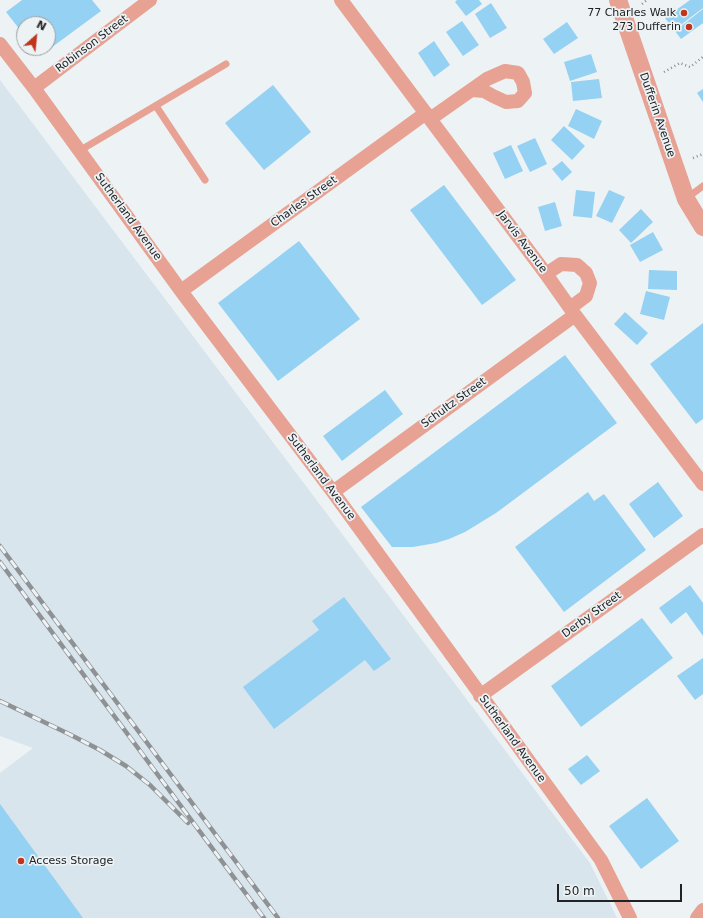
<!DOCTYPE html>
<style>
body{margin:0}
#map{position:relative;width:703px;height:918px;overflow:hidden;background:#edf2f5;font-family:"DejaVu Sans",sans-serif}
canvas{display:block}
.north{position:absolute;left:16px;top:16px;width:40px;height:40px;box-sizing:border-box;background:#edf2f5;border:1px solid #9b9fa1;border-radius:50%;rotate:27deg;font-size:11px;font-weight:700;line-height:16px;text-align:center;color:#212324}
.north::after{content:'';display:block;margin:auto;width:14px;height:18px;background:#c0351b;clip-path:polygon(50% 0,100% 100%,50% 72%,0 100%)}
.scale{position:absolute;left:557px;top:884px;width:125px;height:18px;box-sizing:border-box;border:2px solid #212324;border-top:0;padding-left:5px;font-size:12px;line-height:14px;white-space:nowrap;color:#212324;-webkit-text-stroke:3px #edf2f5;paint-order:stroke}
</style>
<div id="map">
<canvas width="703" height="918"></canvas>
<div class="north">N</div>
<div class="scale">50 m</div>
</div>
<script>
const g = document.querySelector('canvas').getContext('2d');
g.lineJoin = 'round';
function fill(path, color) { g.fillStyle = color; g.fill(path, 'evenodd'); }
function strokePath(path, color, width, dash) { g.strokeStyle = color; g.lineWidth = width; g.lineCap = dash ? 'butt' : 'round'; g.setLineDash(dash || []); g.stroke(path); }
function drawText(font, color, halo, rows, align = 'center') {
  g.font = font + ' "DejaVu Sans",sans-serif'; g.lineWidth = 3.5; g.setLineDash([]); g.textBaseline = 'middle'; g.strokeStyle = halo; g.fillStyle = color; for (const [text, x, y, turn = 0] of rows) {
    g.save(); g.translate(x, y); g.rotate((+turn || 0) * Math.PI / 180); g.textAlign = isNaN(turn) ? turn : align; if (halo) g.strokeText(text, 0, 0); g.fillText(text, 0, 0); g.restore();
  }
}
fill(new Path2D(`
 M0,80L590,863L617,918H0V773L33,748L0,736Z`), '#d8e5ec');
fill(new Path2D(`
 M22,0H92L101,11L40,56L34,48H48V24H24V35L6,12Z
 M457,0H479L482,4L466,16L455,2Z
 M690,0H703V8L674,30L665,18Z
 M491,3L507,28L490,38L475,14Z
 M703,9V23L681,39L675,31Z
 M462,21L479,45L463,56L446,32Z
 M567,22L578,38L554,54L543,39Z
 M434,41L450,65L434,77L418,53Z
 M591,54L597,72L570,81L564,62Z
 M599,79L602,98L573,101L571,82Z
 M273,85L311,132L264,170L225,123Z
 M703,89V102L697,93Z
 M576,109L602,121L594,139L568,126Z
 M564,126L585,146L572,160L551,140Z
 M535,138L547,164L530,172L517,146Z
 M511,145L523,171L505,179L493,153Z
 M562,161L572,172L562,181L552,169Z
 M444,185L516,280L482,305L410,210Z
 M576,190L595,192L592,218L573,216Z
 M609,190L625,197L612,223L596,216Z
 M555,202L562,226L545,231L538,207Z
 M641,209L653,222L631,243L619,230Z
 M653,232L663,250L640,262L630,245Z
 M299,241L360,319L278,381L218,303Z
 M649,270L677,271V290L648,289Z
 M646,291L670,297L664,320L640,314Z
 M625,312L648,333L637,345L614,324Z
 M703,323V419L696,424L650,364Z
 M565,355L617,423L496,513L465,532L449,539L436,543L413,547H392L361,507Z
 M385,390L403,414L342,461L323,436Z
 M658,482L683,516L654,538L629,504Z
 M588,492L594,501L604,494L646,550L564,612L515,547Z
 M690,585L703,603V636L686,612L671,624L659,608Z
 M344,597L391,659L374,671L365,660L274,729L243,687L319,630L312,621Z
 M642,618L673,658L581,727L551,686Z
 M703,658V694L695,700L677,676Z
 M587,755L600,771L581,785L568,769Z
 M647,798L679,841L641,869L609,826Z
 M0,804L83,918H0Z`), '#95d1f2');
strokePath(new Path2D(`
 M642,4L647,0
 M664,72L680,63L690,67L703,57
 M693,158L703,154`), '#8a8e90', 2.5, [1, 3]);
strokePath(new Path2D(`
 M156,106L205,180
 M79,151L226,64
 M687,198L703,186`), '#e7a293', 7);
strokePath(new Path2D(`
 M341,0L546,274L575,315L703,484
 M0,44L34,88L181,291L333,492L601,860L630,918
 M34,88L150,0
 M430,119L487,79L505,71L518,73L523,82L525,93L518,101L506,102L493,96L484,91L472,90
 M546,274L561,264L577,265L586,273L590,283L586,296L570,308
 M181,291L426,113
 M333,492L575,315
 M480,696L703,535
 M697,918L703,910`), '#e7a293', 14);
strokePath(new Path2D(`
 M618,0L686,199L703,227`), '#e7a293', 18);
const rail = new Path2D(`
 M0,546L278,918
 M0,562L264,918
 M0,701L69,734L100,750L126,766L150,785L188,823`);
strokePath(rail, '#8f9294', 4.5);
strokePath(rail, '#edf2f5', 3, [9]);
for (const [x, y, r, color] of [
 [684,13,4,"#c0351b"],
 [689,27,4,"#c0351b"],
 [21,861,4,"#c0351b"]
]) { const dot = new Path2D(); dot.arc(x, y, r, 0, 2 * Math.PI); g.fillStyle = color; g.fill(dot); strokePath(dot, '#edf2f5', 1.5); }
drawText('11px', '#212324', '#edf2f5', [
 ["77 Charles Walk",676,13],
 ["273 Dufferin",681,27],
 ["Access Storage",29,861,"left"]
], 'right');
drawText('11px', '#212324', '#edf2f5', [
 ["Robinson Street",92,44,-37],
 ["Dufferin Avenue",657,115,71],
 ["Charles Street",304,202,-36],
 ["Sutherland Avenue",128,217,54],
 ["Jarvis Avenue",522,242,53],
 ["Schultz Street",454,403,-36],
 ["Sutherland Avenue",321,477,53],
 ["Derby Street",592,615,-36],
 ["Sutherland Avenue",512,739,54]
]);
</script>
